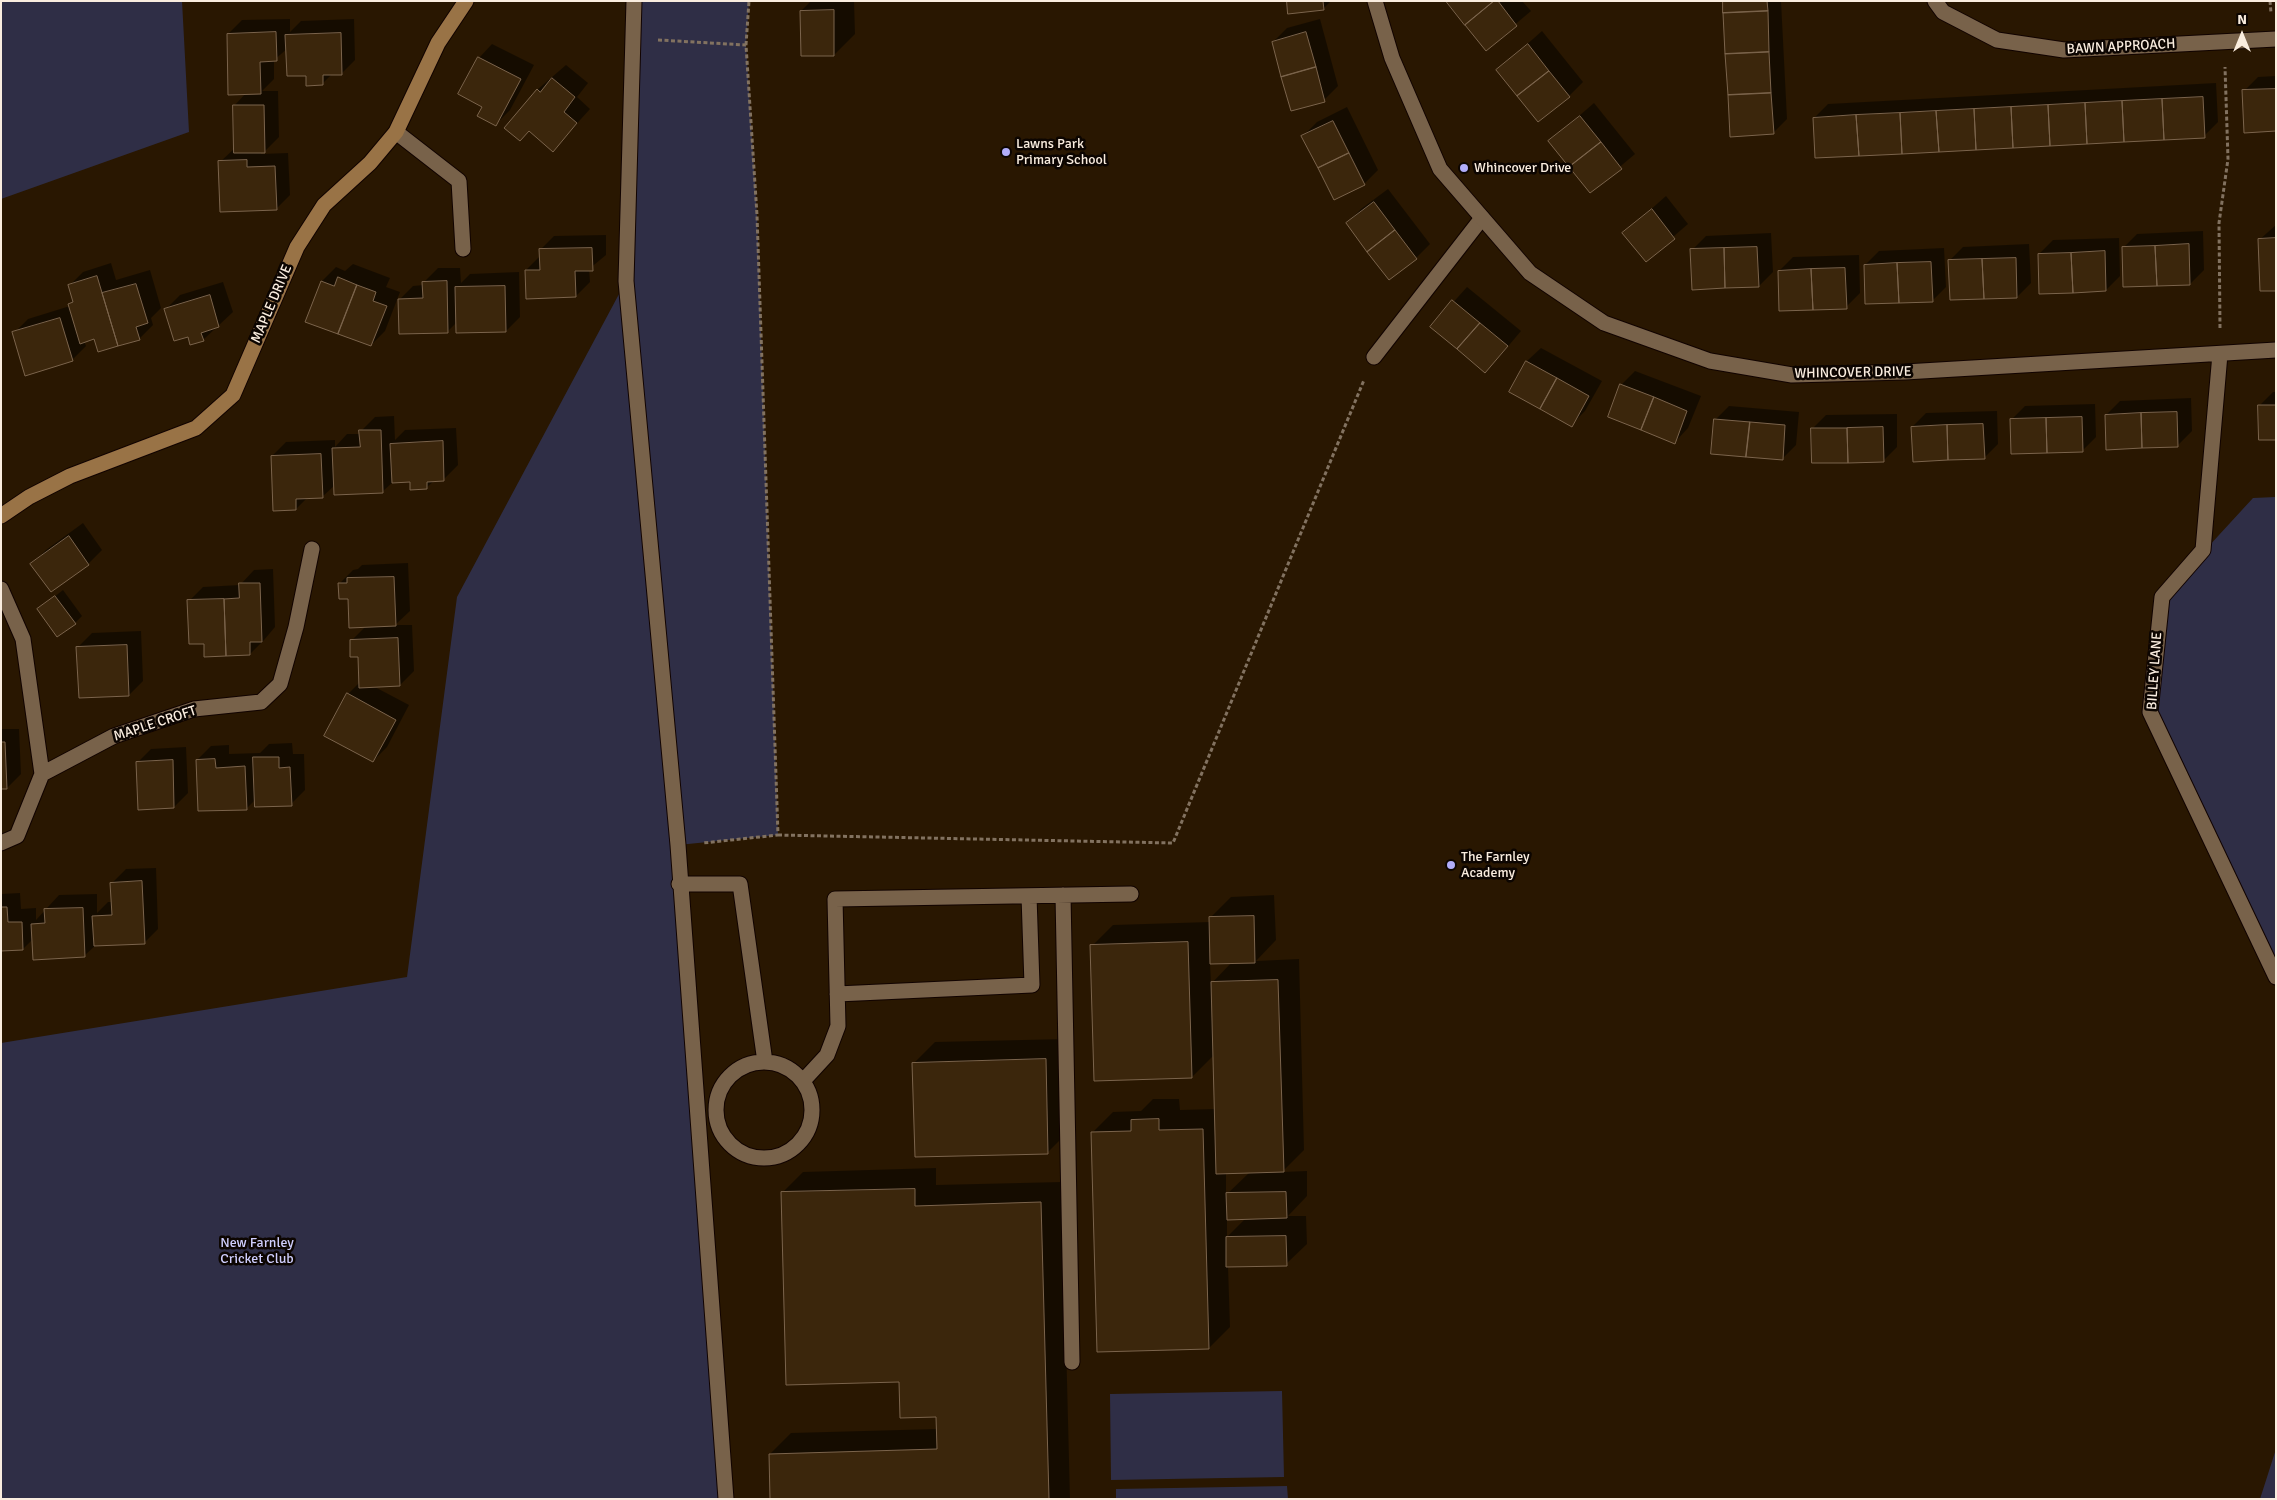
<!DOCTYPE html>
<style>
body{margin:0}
#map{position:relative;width:2277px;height:1500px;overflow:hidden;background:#291701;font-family:Signika,sans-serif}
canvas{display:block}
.frame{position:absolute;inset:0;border:2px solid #faeddf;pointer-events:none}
.north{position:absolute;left:2217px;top:10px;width:50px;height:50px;-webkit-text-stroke:4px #0c0501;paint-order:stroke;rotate:0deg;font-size:14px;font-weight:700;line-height:20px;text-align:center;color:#faeddf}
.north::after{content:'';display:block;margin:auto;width:18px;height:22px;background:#faeddf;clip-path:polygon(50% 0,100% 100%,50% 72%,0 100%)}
</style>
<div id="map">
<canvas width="2277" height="1500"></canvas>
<div class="frame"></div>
<div class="north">N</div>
</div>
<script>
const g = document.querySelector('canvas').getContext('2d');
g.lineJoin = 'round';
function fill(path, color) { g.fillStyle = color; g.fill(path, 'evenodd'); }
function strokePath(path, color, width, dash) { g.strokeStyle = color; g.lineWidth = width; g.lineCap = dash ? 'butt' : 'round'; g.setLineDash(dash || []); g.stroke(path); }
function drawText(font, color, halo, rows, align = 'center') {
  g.font = font + ' Signika,sans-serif'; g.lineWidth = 5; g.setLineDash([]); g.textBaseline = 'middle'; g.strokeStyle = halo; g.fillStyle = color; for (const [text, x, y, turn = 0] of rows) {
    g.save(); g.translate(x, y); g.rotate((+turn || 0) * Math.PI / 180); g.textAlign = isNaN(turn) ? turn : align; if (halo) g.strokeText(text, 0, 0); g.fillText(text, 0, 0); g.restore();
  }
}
fill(new Path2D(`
 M1,1H182L189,132L1,199Z
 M634,1H749L746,45L757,215L778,835L678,845L726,1499H1V1043L407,977L457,597L626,281Z
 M2276,497V977L2150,712L2162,597L2253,498Z
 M1282,1391L1284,1477L1111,1480L1110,1394Z
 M2276,1449V1499H2260Z
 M1287,1486L1288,1499H1116V1489Z`), '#2f2e46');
fill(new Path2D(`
 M811,1H854L855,34L834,55L801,11Z
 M1288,1H1331L1323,9Z
 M1448,1H1522L1531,11L1486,49Z
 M1724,1H1781L1787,119L1773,133Z
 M290,19V32L301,21L354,19L355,60L341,74H332L322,84L307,75L287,49L274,60V79L262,91H278L279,137L265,151H261V154L288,153L290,195L276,209L220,162L235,148L234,106L246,93L228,34L242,20Z
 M1320,19L1338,86L1324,100L1273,42L1287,28Z
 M1542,31L1583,82L1569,96L1498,70Z
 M492,44L534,65L510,110L496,124L484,106L479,58Z
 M566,65L588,83L577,97L590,109L553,150L537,90Z
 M2276,76V130L2244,91L2258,77Z
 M2216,83L2218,122L2204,136L1814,118L1828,104Z
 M1594,103L1635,154L1590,192L1550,141Z
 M1347,107L1378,170L1364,184L1334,198L1303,136L1317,122Z
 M1388,189L1430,244L1416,258L1347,223L1361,209Z
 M1666,196L1688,224L1646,260L1624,233Z
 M2276,225V290L2259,240Z
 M2203,231L2204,270L2190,284L2123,248L2137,234Z
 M1771,233L1773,272L1759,286L1692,250L1706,236Z
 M606,235V255L589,269L590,282L576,296L526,270L540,256V250L554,236Z
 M2119,238L2120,276L2106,290L2039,254L2053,240Z
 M2029,244L2031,283L2017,297L1949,261L1963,247Z
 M1944,248L1946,287L1932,301L1865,265L1879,251Z
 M1859,255L1860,293L1846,307L1779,271L1793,257Z
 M111,263L116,280L150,270L161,308L151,318L153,325L139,339L95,338L84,341L86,346L72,360L14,333L28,319L70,306L73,300L69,286L83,272Z
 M353,264L390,278L386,287L400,292L385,331L371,345L322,281L336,267L345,271Z
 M438,268H460L461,283L470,274L519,272L520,317L506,331L457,322L447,332L399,300L413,286L424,285V282Z
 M223,282L233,312L203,340L189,335L166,309L180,295Z
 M1467,287L1521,331L1499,357L1431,327Z
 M1541,348L1602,381L1585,411L1571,425L1510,391L1527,361Z
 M1635,371L1701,396L1688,428L1675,442L1621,385Z
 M2273,392H2276V438L2259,406Z
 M2191,398L2192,431L2178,445L2106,415L2120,401Z
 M2095,404L2096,437L2082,451L2011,420L2025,406Z
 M1729,406L1799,412L1796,445L1782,459L1715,420Z
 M1997,411L1998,444L1984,458L1912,427L1926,413Z
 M1897,414V447L1883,461L1812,429L1826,415Z
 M394,416L395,440L405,430L456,428L458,465L444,479L435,480L426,488L411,481L393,482L382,492L335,485L322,497L307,498L296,509L272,456L286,442L335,440V447L347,434H361V431L375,417Z
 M83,523L102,550L88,564H32L46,550Z
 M408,563L410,611L395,625H412L414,671L400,685L373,686L409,705L387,747L373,761L348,694L360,682L359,655L351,641L366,626L339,584L353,570L358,569L362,565Z
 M273,569L275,627L264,640L250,654L205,642L189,601L203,587L240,585L254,570Z
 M63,590L82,616L75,623L39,609Z
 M141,631L143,681L129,695L78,647L92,633Z
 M1,729H19L21,774L7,788H1Z
 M292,743L293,754H304L305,790L291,804L256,799L247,808L197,760L211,746L229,745V754L260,753L269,744Z
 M186,747L188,793L174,807L137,763L151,749Z
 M156,868L158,929L144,943L96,945L84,956L33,939L23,949L1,950V894L20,893L21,909L36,908V920L59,895L97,894V913L108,902H112V883L126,869Z
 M1274,895L1276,940L1256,961L1299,959L1304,1150L1282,1172L1307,1171V1196L1288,1216H1306L1307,1244L1286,1264L1228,1266L1230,1327L1209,1348L1092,1133L1113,1112L1141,1111L1153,1099H1179L1180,1110L1216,1109L1214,1055L1192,1077L1092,946L1113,925L1210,922V918L1231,897ZM1232,962L1211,984L1210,963ZM1226,1172H1250L1226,1195ZM1246,1218L1227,1237V1219Z
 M1066,1039L1069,1131L1048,1152L914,1063L935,1042Z
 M936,1168V1185L1062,1182L1070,1499H772L770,1454L791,1433L937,1429V1416L900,1381L782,1193L803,1172Z`), '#0007');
const building = new Path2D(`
 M1287,1H1323L1324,10L1288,14Z
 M1446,1H1494L1465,25Z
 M1494,1H1498L1517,26L1486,51L1465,25Z
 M1723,1H1767L1768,11L1723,13Z
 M834,10V56H801L800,11Z
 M1768,11L1769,52L1725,54L1723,13Z
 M276,32L277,61L260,62L261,94L228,95L227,34Z
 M1306,32L1316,67L1281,77L1272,42Z
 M341,33L342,75H323V85L306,86V76H287L285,35Z
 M1528,44L1549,71L1517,96L1496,70Z
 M1769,52L1771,93L1728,95L1725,54Z
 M478,57L521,79L496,126L477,116L482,107L458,94Z
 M1316,67L1325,102L1291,111L1281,77Z
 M1549,71L1570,97L1538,122L1517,96Z
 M552,78L575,97L564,112L577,123L553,152L529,131L520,141L504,128L537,89L540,92Z
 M2276,89V131L2244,133L2242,90Z
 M1771,93L1774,134L1730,137L1728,95Z
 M2203,97L2205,138L2164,140L2162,99Z
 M2162,99L2164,140L2124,142L2122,101Z
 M2122,101L2124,142L2087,144L2085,103Z
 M2085,103L2087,144L2050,146L2048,105Z
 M233,105H264L265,153H234Z
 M2048,105L2050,146L2013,148L2011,107Z
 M2011,107L2013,148L1976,150L1974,109Z
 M1974,109L1976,150L1939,152L1936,111Z
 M1936,111L1939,152L1902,154L1900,113Z
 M1900,113L1902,154L1859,156L1856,115Z
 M1856,115L1859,156L1815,158L1813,118Z
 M1580,116L1601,142L1569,167L1548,141Z
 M1333,121L1349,153L1318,168L1301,136Z
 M1601,142L1622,169L1590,193L1569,167Z
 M1349,153L1365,185L1334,200L1318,168Z
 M247,160V167L275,166L277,210L220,212L218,161Z
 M1374,202L1395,230L1367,252L1346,223Z
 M1652,209L1675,239L1646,262L1622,233Z
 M1395,230L1417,259L1389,280L1367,252Z
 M2276,238V291H2260L2258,239Z
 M2189,244L2190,285L2157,286L2155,246Z
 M2155,246L2157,286L2123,287L2122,247Z
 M1757,247L1759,287L1725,288L1724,248Z
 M592,248L593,271H575L576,297L526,299L525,270H540L539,249Z
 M1724,248L1725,288L1692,290L1690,249Z
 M2105,251L2106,291L2073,293L2071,253Z
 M2071,253L2073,293L2039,294L2038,254Z
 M2016,258L2017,298L1984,299L1982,259Z
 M1982,259L1984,299L1950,300L1948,260Z
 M1931,262L1933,302L1899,303L1897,263Z
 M1897,263L1899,303L1865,304L1864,265Z
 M1845,268L1847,309L1813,310L1811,269Z
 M1811,269L1813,310L1779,311L1778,271Z
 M97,276L118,346L98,352L94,339L80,344L68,304L73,302L68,285Z
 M338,277L357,285L338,334L305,322L321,281L334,286Z
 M447,281L448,333L399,334L398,299L423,298L422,282Z
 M136,284L148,323L136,327L140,340L118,346L102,293Z
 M357,285L376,292L373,301L387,306L371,346L338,334Z
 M505,286L506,332L456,333L455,287Z
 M210,295L219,327L201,333L204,341L190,345L188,337L174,341L164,309Z
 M1452,300L1480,323L1457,349L1430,327Z
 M60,318L73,361L25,376L12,332Z
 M1480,323L1508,346L1485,373L1457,349Z
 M1526,361L1557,378L1540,409L1509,392Z
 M1557,378L1589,396L1572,427L1540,409Z
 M1620,384L1654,397L1641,430L1608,417Z
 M1654,397L1687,411L1675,444L1641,430Z
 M2258,405H2276V440H2259Z
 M2177,412L2178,447L2142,448L2141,413Z
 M2141,413L2142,448L2106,450L2105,415Z
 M2082,417L2083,452L2047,453L2046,418Z
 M2046,418L2047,453L2011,454L2010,419Z
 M1714,419L1750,422L1746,457L1711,454Z
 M1750,422L1785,425L1783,460L1746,457Z
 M1983,424L1985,459L1948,460L1947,425Z
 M1947,425L1948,460L1913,462L1911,427Z
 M1883,427L1884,462L1848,463L1847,428Z
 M1811,428H1847L1848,463H1812Z
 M359,430H381L383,493L334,495L332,448L360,447Z
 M443,441L444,481L427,482V489L410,490V482L392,483L390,444Z
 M321,454L323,498L296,499V510L273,511L271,456Z
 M69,536L89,565L51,592L30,564Z
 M394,577L396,626L349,628L348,599H339L338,583H347V578Z
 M239,583H260L262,642H250V655L226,656L224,599L239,598Z
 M55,596L76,624L57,637L37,609Z
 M224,599L226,656L204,657V644H189L187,600Z
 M398,638L400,686L359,688L358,657H350V640Z
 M127,645L129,696L79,698L76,647Z
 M347,693L396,720L373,762L324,736Z
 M1,742H5L7,789H1Z
 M253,757H279V768L290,767L292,806L255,807Z
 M215,759L216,768L245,766L247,810L198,811L196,760Z
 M173,760L174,808L138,810L136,762Z
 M142,881L145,944L94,946L92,916L112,915L110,883Z
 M1,907H7L8,922H22L23,950L1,951Z
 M83,908L85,957L33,960L31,924L45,923L44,909Z
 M1254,916L1255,963L1210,964L1209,917Z
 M1188,942L1192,1078L1094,1081L1090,945Z
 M1278,980L1284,1172L1216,1174L1211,982Z
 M1046,1059L1048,1154L915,1157L912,1063Z
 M1159,1119V1130L1203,1129L1209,1349L1097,1352L1091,1132L1131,1131V1120Z
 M915,1189V1206L1041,1202L1049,1499H770L769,1454L937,1449L936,1417L900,1418L899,1382L786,1385L781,1192Z
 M1286,1192L1287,1218L1227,1220L1226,1193Z
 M1286,1236L1287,1266L1226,1267V1237Z`);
fill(building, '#3b260c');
strokePath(building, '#7b644c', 1);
const lane = new Path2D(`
 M634,1L626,281L678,845L726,1499
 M1374,357L1482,218
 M679,884H740L765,1062
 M1063,895L1072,1362
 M837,994L1032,985L1029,896
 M716 1110a48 48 0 1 1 96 0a48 48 0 1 1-96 0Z
 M803,1081L827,1055L838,1026L835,899L1131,894`);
const street = new Path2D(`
 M1375,1L1392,58L1440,169L1530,273L1604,323L1710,361L1792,375L1905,372L2276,350
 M1935,1L1943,12L1997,40L2064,50L2276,39
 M396,132L459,181L463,249
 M2220,354L2203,550L2162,597L2150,712L2276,977
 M1,589L23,639L42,774L114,736L194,709L261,702L280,684L296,627L312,549
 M1,843L17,836L42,774`);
const secondary = new Path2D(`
 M1,516L29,497L70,476L196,428L233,395L297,247L324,205L370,163L396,132L438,43L466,1`);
strokePath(lane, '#110300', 17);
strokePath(street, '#110300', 17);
strokePath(secondary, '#110300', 17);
strokePath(new Path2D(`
 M2270,1L2271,13
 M658,40L746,45L757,215L778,835L703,843
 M746,45L749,1
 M2220,328L2219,223L2228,159L2225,67
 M778,835L1173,843L1364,380`), '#827260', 3, [4, 2.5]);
strokePath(lane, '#78624a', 15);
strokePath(street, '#78624a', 15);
strokePath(secondary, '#997346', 15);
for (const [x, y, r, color] of [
 [1006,152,5,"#b1adfa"],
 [1464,168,5,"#b1adfa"],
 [1451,865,5,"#b1adfa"]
]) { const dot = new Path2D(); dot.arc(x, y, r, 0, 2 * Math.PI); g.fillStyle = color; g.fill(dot); strokePath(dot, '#0c0501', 2); }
drawText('14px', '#faeddf', '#0c0501', [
 ["BAWN APPROACH",2121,47,-3],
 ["MAPLE DRIVE",272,304,-67],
 ["WHINCOVER DRIVE",1853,373,-1],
 ["BILLEY LANE",2155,671,-86],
 ["MAPLE CROFT",155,724,-18]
]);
drawText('14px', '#faeddf', '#0c0501', [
 ["Lawns Park",1016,144],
 ["Primary School",1016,160],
 ["Whincover Drive",1474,168],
 ["The Farnley",1461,857],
 ["Academy",1461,873]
], 'left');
drawText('14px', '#cfcefd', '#0c0501', [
 ["New Farnley",257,1243],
 ["Cricket Club",257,1259]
]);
</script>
